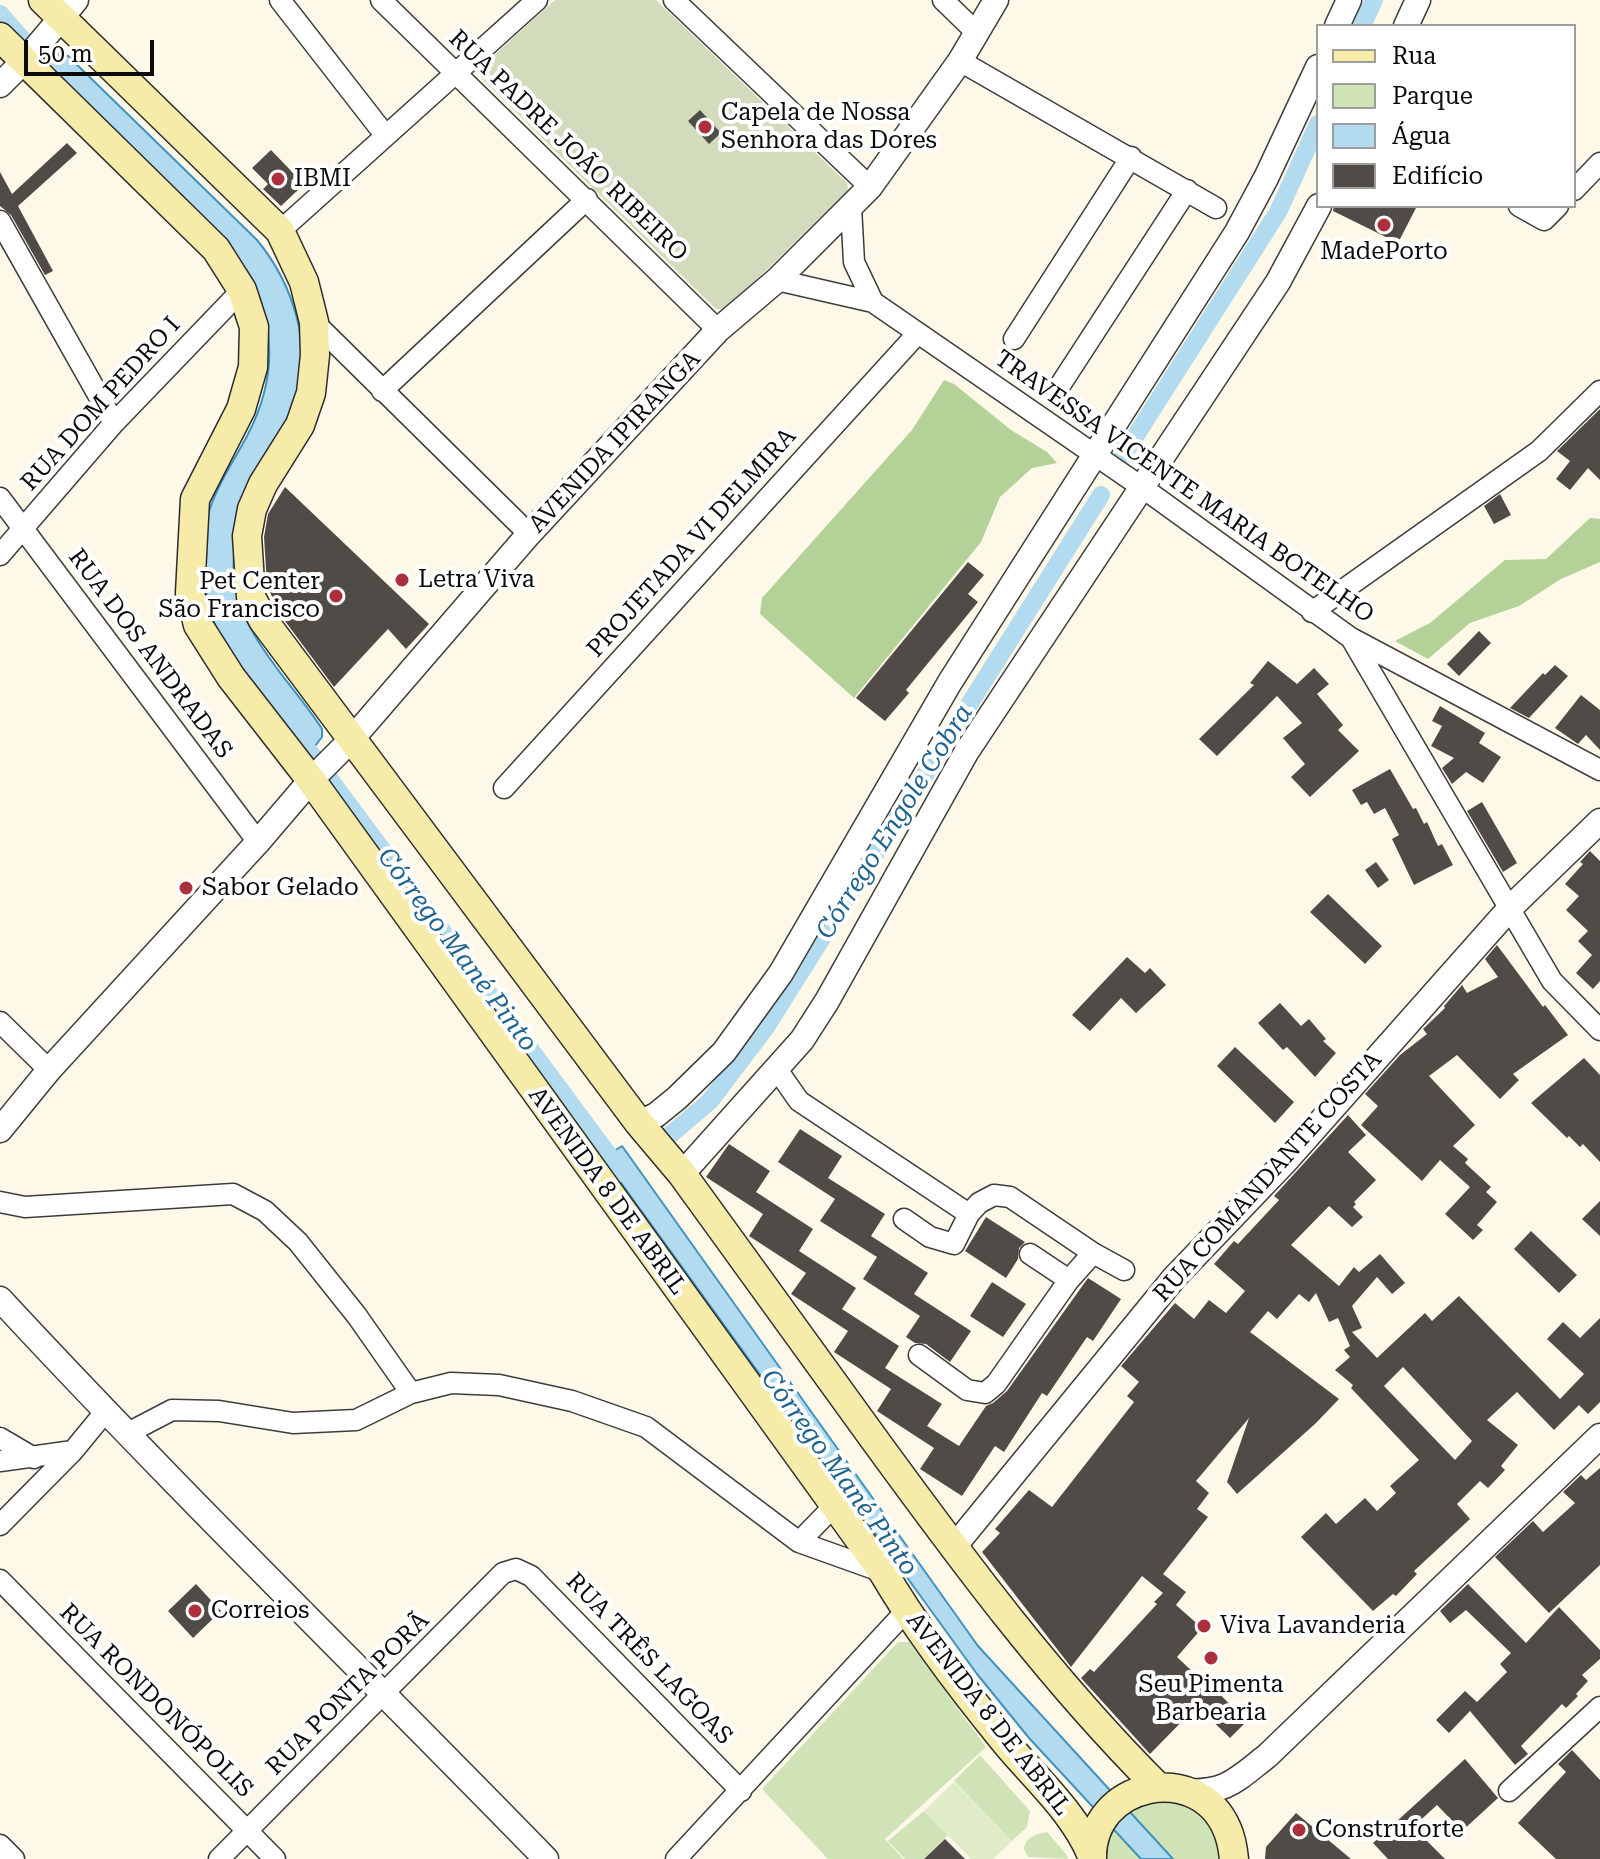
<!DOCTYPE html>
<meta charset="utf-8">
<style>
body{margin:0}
#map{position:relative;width:1600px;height:1859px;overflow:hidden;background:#fdf8e8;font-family:"Roboto Serif",serif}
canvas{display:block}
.legend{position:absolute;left:1316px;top:24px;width:260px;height:184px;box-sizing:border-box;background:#fff;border:2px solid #9d9d9d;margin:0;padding:10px 14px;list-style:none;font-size:24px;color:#0a0a0a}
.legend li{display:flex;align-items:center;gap:16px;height:40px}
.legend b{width:40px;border:2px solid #9d9d9d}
.scale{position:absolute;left:24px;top:40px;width:130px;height:36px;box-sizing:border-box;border:4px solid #0a0a0a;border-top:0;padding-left:10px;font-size:24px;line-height:28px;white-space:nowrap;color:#0a0a0a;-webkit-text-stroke:6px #fff;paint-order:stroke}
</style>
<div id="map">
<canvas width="1600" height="1859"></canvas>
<ul class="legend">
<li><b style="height:10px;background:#f7eba9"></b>Rua</li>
<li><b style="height:22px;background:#cfe3b6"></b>Parque</li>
<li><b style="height:22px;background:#b2dbef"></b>Água</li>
<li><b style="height:22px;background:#514b47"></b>Edifício</li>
</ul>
<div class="scale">50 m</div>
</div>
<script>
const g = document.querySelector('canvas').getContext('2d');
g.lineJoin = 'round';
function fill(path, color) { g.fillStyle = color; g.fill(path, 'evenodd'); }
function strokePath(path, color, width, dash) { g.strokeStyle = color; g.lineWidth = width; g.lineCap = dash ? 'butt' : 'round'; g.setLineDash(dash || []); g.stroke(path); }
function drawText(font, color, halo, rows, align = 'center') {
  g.font = font + ' "Roboto Serif",serif'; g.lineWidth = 8; g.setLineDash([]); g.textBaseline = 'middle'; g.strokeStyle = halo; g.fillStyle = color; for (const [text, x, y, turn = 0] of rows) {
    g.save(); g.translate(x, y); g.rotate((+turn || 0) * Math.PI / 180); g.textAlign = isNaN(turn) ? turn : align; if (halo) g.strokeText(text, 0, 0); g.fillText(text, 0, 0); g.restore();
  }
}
fill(new Path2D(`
 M898,1642H909L986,1747L885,1839L903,1859H828L762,1789Z
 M980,1755L1030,1811L1027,1827L1012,1841L954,1781Z
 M1154,1797L1202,1808L1229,1859H1097L1108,1825Z
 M924,1811L948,1835L924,1859H905L888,1841Z
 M1047,1832L1067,1855L1068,1859L1028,1857L1024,1849C1025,1837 1037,1834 1047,1832Z`), '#cfe3b6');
fill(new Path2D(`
 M944,380L954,384L1011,430L1047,452L1057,463L1032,468L1000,497L981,542L854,698L760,614L762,598L912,430Z
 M1590,518L1600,519V562L1561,579L1519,606L1470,623L1428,659L1395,641L1430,623L1505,560L1546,559Z`), '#b4d297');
fill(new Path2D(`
 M555,0H656L847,183L848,190L727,309H716L481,78V67Z`), '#d3dbbd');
fill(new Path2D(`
 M954,1782L1012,1841L993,1859H971L924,1811Z`), '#e0ebc7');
const water = new Path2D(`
 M60,53L68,56L257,240C294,285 314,349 295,406C286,433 270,459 258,484C242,518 231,537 234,577C240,636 292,682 322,729V737L312,750L305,752L299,749C275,714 223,654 212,616C203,587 200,549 207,519C214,489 233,463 247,436C273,387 277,335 254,284L45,68Z
 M622,1146L978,1646L1173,1859H1141L1029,1738L977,1674L603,1158Z`);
fill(water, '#b2dbef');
strokePath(water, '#4092bf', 2);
strokePath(new Path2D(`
 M0,14L38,57
 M1362,26L1374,0
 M1124,454L1278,212L1318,124
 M294,731L622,1173
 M670,1135L710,1101L766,1027L1101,495`), '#b2dbef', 18);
fill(new Path2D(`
 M700,110L721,133L709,144L688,121Z
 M67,143L77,153L18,206L53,271L45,275L11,215L0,206V172L12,194Z
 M271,150L296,176L291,181L299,189L281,206L263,189L268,184L252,168Z
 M1334,206H1417L1398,243L1333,211Z
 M1600,409V480L1588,468L1570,490L1556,479L1570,461L1557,451Z
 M285,487L429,624L406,649L388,629L334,687L279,613L267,585L264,537L268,514Z
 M1500,494L1511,515L1494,524L1484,506Z
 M968,562L984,575L968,594L978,602L906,690L909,693L885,721L856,698Z
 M1479,631L1491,643L1459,676L1447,664Z
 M1268,661L1297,684L1314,668L1329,684L1317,694L1343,725L1338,730L1359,751L1310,797L1291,777L1305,764L1283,738L1302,723L1277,696L1217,756L1199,739L1254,685L1250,683Z
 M1555,665L1568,676L1529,718L1510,708L1543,673L1545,675Z
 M1581,695L1600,710V750L1586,735L1578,744L1555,728Z
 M1440,706L1485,733L1479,743L1501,757L1483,783L1466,772L1452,784L1442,768L1454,758L1431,746L1442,726L1432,721Z
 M1390,769L1413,809L1416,808L1424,824L1427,822L1438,846L1442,844L1453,865L1414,885L1392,839L1399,835L1385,808L1374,814L1367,802L1361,805L1352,790Z
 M1482,802L1517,863L1503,872L1467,811Z
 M1590,851L1600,861V981L1593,989L1576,973L1592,955L1578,941L1588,931L1566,910L1579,896L1565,884L1583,864L1580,862Z
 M1376,862L1389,880L1378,888L1365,870Z
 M1328,894L1382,946L1365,964L1310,912Z
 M1497,945L1543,1007L1545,1005L1568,1035L1513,1074L1519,1080L1500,1099L1457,1055L1429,1076L1475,1125L1453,1146L1468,1159L1465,1163L1491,1187L1486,1192L1497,1202L1477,1225L1483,1230L1473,1240L1445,1214L1470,1187L1440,1160L1422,1181L1361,1125L1378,1106L1365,1094L1400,1055L1427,1034L1423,1029L1445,1008L1444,1006L1462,985L1467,993L1498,977L1485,959Z
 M1127,957L1145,973L1150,968L1166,985L1136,1013L1121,998L1090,1031L1072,1015Z
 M1280,1003L1301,1026L1309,1019L1326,1039L1323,1041L1336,1053L1315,1077L1287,1047L1283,1050L1258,1023Z
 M1235,1047L1294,1102L1275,1123L1217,1066Z
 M1584,1058L1600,1075V1162L1583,1144L1580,1147L1569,1136L1567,1138L1531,1103Z
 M1348,1115L1366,1135L1348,1152L1376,1180L1354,1202L1356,1204L1353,1207L1363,1217L1352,1227L1329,1206L1291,1245L1339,1286L1354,1267L1359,1272L1380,1254L1405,1283L1392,1294L1377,1277L1352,1306L1362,1328L1352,1332L1377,1358L1425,1313L1432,1321L1459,1296L1560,1399L1584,1374L1547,1339L1563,1322L1580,1338L1600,1318V1402L1588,1414L1579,1405L1554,1430L1517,1392L1487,1420L1518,1445L1501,1466L1505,1470L1488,1488L1480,1481L1457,1504L1470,1519L1414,1571L1417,1574L1396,1596L1393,1594L1373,1611L1301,1537L1326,1513L1336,1524L1365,1498L1377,1511L1396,1493L1390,1486L1419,1460L1351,1388L1353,1385L1335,1370L1350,1357L1344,1350L1350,1346L1338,1318L1329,1322L1316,1293L1309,1302L1299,1294L1277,1319L1268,1311L1250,1332L1339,1399L1316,1423L1237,1494L1227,1482L1249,1418L1196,1481L1209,1493L1197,1509L1208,1517L1163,1574L1186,1592L1176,1605L1202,1628L1177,1657L1195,1674L1197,1672L1247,1721L1230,1738L1197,1706L1150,1754L1081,1678L1090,1669L1094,1672L1157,1604L1154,1602L1163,1593L1142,1576L1071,1667L982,1552L1000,1533L995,1529L1029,1490L1052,1507L1134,1402L1127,1396L1139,1382L1121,1366L1175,1303L1194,1319L1209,1300L1226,1313L1245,1291L1214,1264L1234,1241L1238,1244L1279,1200L1274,1196ZM1403,1367L1472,1441L1455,1460L1384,1386Z
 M800,1129L842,1156L828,1178L885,1214L871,1236L928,1273L914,1294L971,1331L950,1362L926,1344L915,1343L906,1337L920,1316L863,1279L877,1257L820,1221L835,1199L778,1162Z
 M729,1144L770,1171L756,1192L813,1229L799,1251L856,1288L842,1309L899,1346L885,1368L942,1404L927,1426L959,1446L986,1406L993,1403L1007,1391L1088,1278L1121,1299L1093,1341L1087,1337L1047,1396L1042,1393L1004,1452L995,1446L962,1496L920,1469L934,1448L877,1411L891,1389L834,1352L848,1331L791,1294L806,1273L749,1236L763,1214L706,1177Z
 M1600,1201V1236L1582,1219Z
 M986,1217L1025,1242L1019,1248L1018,1259L1006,1278L965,1251Z
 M1531,1231L1577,1275L1559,1293L1514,1249Z
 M992,1282L1026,1304L1003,1337L970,1316Z
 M1600,1468V1565L1549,1613L1495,1557L1533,1521L1543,1532L1575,1503L1563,1492L1581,1475L1586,1480Z
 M196,1584L221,1611L193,1638L168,1611Z
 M1468,1584L1526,1643L1559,1607L1600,1650V1659L1582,1675L1588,1681L1576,1694L1578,1696L1566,1708L1562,1704L1521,1746L1528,1754L1515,1765L1470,1711L1449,1733L1436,1720L1465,1691L1477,1702L1507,1672L1500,1664L1511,1653L1466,1610L1450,1623L1440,1611Z
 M1572,1750L1600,1780V1859H1556L1518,1823L1566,1772L1558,1764Z
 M1465,1759L1498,1798L1462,1831L1437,1805L1413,1827L1445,1859H1388L1373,1843Z
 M1296,1813L1351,1859H1265L1266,1847Z
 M945,1839L965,1859H924Z`), '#514b47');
const minor = new Path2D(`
 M280,0L385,135
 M381,0L718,330
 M674,0L870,187
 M943,0L976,32
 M960,61L1216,208
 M1574,190L1600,163
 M1519,206L1544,220L1558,206
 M851,207L854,262L873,302
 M0,221L114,423
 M280,231L537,0
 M777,280L873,302L1143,488L1351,638L1600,770
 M314,322L529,534
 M1014,339L1131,157
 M1057,390L1187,190
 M382,391L587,199
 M0,498L258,842
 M0,555L114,423L242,290
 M1312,612L1539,451L1600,391
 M1351,638L1552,981L1600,1030
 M504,788L918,333
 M0,1022L49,1070
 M776,1068L799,1101L969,1214
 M0,1202L25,1207L233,1194L265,1211L298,1242L357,1316L411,1393
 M904,1219L930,1237L954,1244L969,1214L979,1203L994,1195L1010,1197L1093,1253L1124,1270
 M1030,1254L1069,1280
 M919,1355L967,1390L985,1393L996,1384L1069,1280L1093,1253
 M126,1434L172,1410L219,1411L293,1423L356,1420L411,1393L451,1383L499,1385L572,1401L646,1427L799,1542L883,1572
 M0,1438L34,1458
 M0,1461L73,1451
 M0,1525L73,1451L105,1412
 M799,1542L835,1505
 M0,1580L275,1859
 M1509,1791L1600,1707
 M0,1845L14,1859
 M219,1859L503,1573L516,1569L531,1576L741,1791
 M676,1859L906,1611`);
const tertiary = new Path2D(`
 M1337,26L1349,0
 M1406,26L1418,0
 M0,85L29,56L76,0
 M639,1123L656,1115L677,1098L724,1052L781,973L950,682L1237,232L1266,178L1318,67
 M0,1130L49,1070L258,842L311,780L352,739L529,534L718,330L777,280L870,187L960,61L996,0
 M682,1174L802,1040L827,1001L967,751L1278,282L1319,206
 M0,1299C177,1490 364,1672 546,1859
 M953,1548L1174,1278L1284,1163L1511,907L1600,821
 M1182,1791C1225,1794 1235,1781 1267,1756L1600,1436`);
const secondary = new Path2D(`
 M43,0L280,231L304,282L314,322L315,355L311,393L300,425L263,484L252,509L247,536L251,597L263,620L639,1123L682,1174C746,1262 810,1351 874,1439C963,1561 1051,1680 1158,1787
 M0,37L216,249L242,290L254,327L253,367L241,409L195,499L190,593L198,625L231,677L311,780L883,1572C918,1632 962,1689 1006,1743C1035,1778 1075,1813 1092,1856
 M1092,1859C1090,1782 1198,1760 1227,1829C1231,1838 1233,1849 1234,1859`);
strokePath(minor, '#3d3d3d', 23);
strokePath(tertiary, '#3d3d3d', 27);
strokePath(secondary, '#2c2c2c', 31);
strokePath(minor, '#fff', 20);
strokePath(tertiary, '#fff', 24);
strokePath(secondary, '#f7eba9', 28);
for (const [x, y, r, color] of [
 [705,127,8,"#ab303b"],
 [278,179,8,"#ab303b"],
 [1384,225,8,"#ab303b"],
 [402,580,8,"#ab303b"],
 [336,596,8,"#ab303b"],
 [186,888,8,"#ab303b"],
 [195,1611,8,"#ab303b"],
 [1204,1626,8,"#ab303b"],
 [1211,1658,8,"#ab303b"],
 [1299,1830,8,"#ab303b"]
]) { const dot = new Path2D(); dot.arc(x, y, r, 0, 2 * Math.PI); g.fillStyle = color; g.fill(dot); strokePath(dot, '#fff', 3); }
drawText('24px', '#0a0a0a', '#fff', [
 ["Capela de Nossa",721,113],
 ["Senhora das Dores",721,141],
 ["IBMI",294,179],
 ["MadePorto",1384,252,"center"],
 ["Letra Viva",418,580],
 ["Pet Center",320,582,"right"],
 ["São Francisco",320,610,"right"],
 ["Sabor Gelado",202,888],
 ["Correios",211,1611],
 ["Viva Lavanderia",1220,1626],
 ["Seu Pimenta",1211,1685,"center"],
 ["Barbearia",1211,1713,"center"],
 ["Construforte",1315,1830]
], 'left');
drawText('24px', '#0a0a0a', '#fff', [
 ["RUA PADRE JOÃO RIBEIRO",568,146,44],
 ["RUA DOM PEDRO I",101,404,-48],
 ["AVENIDA IPIRANGA",615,442,-47],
 ["TRAVESSA VICENTE MARIA BOTELHO",1184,487,35],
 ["PROJETADA VI DELMIRA",692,543,-48],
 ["RUA DOS ANDRADAS",150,654,53],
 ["RUA COMANDANTE COSTA",1268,1177,-48],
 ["AVENIDA 8 DE ABRIL",607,1191,54],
 ["RUA TRÊS LAGOAS",649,1659,46],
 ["RUA PONTA PORÃ",348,1694,-45],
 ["RUA RONDONÓPOLIS",156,1701,45],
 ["AVENIDA 8 DE ABRIL",988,1714,52]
]);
drawText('italic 26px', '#20638e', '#fff', [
 ["Córrego Engole Cobra",895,822,-58],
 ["Córrego Mané Pinto",457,950,53],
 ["Córrego Mané Pinto",839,1473,54]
]);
</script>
